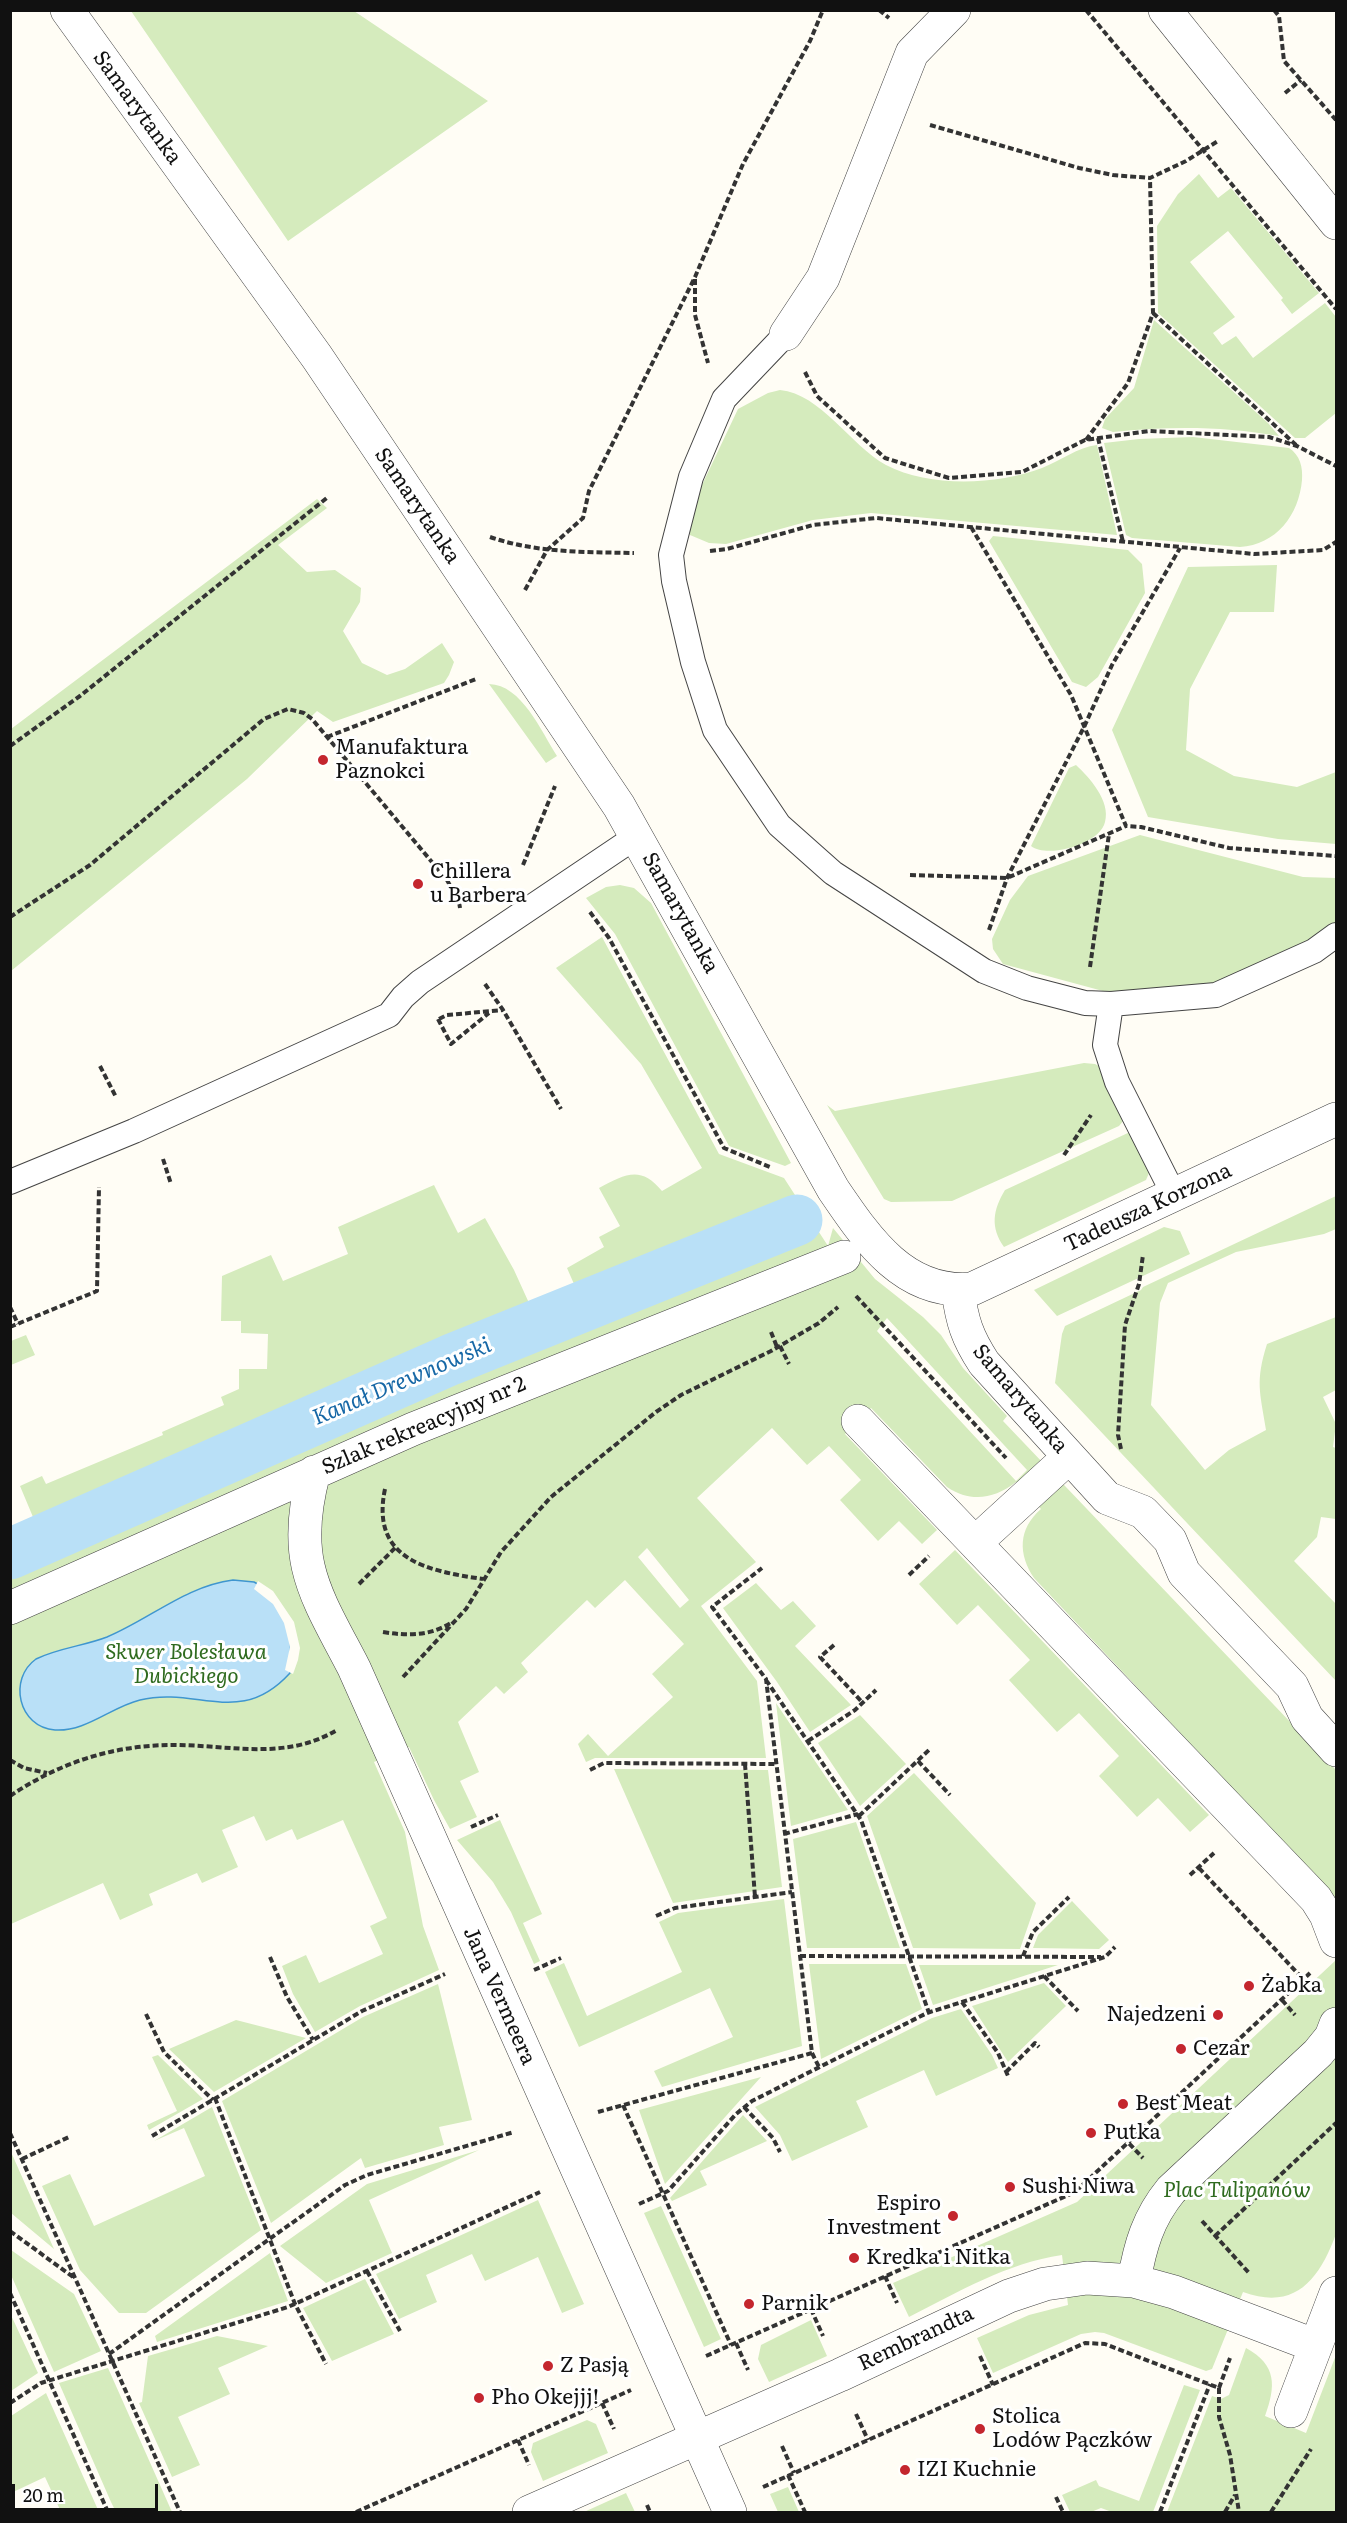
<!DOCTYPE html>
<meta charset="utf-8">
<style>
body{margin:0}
#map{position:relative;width:1347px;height:2523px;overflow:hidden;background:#fffdf5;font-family:Literata,serif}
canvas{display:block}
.frame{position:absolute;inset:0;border:12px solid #111;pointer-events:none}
.scale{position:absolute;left:12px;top:2484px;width:146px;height:27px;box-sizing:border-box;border:3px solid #111;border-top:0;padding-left:8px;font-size:18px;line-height:21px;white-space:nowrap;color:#111;-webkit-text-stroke:4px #fff;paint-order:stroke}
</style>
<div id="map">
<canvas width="1347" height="2523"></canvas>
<div class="frame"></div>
<div class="scale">20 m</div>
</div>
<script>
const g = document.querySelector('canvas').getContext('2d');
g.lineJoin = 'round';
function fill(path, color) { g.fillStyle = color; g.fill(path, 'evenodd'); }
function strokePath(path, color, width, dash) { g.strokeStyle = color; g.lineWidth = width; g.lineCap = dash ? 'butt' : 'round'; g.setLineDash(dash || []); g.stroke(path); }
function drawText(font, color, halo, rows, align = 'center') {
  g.font = font + ' Literata,serif'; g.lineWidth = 6; g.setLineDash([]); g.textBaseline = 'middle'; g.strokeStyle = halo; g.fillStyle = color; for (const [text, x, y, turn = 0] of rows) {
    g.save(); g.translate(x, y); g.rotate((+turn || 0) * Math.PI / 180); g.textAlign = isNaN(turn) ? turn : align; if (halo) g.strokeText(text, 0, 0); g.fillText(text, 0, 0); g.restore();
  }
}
fill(new Path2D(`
 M131,11H354L488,101L288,241Z
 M1199,174L1218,198L1231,188L1319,293L1292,314L1281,300L1283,298L1228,231L1190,262L1235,317L1213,333L1222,345L1236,336L1253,358L1325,303L1336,317V413L1305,438H1295L1158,313L1157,226L1178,194Z
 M1154,320L1268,423L1279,436C1223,426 1169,426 1113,432L1102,428L1105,419L1134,388Z
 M780,390C821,394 850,445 886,465C930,488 997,485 1042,468C1060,461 1078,447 1097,445L1117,535L871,513L813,520L726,544L709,543L690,535L688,524L693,504L738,409L768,393Z
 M1193,437L1289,448C1300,455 1303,467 1302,480C1299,515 1276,545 1240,547L1132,538L1126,535L1104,443L1139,439Z
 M317,499L327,508L278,545L307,572L335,570L361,588L360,602L343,631L362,663L387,675L405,669L442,643L454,662L449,675L444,683L333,722L317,711L247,779L11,971V729Z
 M993,536L1128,550L1142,564L1145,593L1098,677L1086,687L1072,682L989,541Z
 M1277,565L1274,612H1230L1190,689L1186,750L1234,776L1297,787L1336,772V844L1278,839L1148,817L1112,730L1188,567Z
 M489,684C522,685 541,731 557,756L546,763Z
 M1076,765C1089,777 1111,801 1105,822C1100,844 1048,859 1031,846L1069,768Z
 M1140,835L1303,877L1336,878V923L1306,944L1215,985L1114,994L1003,964L993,949L992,939L1010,900L1028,876Z
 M620,885L634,888L651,903L791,1163L785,1166L729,1146L615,934L586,898L606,887Z
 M602,937L719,1154L784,1178L828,1246L833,1228L875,1279L923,1317L941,1335L963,1368L1007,1416L1003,1421L1336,1770V1898L1034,1578C1018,1554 1018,1529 1041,1509L1016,1482C994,1499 971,1503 947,1487L871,1408L845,1434L937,1530L922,1544L899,1521L878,1541L840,1500L861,1480L829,1446L807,1465L772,1428L697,1498L756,1562L701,1606L757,1681L766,1758H595L586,1762L578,1744L588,1734L608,1756L673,1697L652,1674L684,1644L625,1580L595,1608L587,1600L521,1663L528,1672L504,1694L496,1686L458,1722L479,1772L460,1781L477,1817L450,1829L434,1800L409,1747L374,1762L405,1832L423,1926L439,1970L360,2006L315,2032L293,1994L282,1966L306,1955L319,1983L383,1954L370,1926L387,1918L343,1820L297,1840L292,1829L266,1841L254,1816L222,1830L238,1867L202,1883L197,1873L149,1894L153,1905L120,1920L103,1883L11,1924L10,1527L33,1517L20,1486L42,1476L46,1484L163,1435L162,1432L224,1405L221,1397L239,1389V1369H267L268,1334L241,1333V1321H221L222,1276L271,1255L283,1281L348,1254L338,1227L434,1185L458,1233L485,1218L514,1270L529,1303L574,1284L567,1268L604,1247L599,1237L620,1226L599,1188C625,1174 641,1165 662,1191L702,1168L641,1064L556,968ZM887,1318L1027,1470L1016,1481L877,1331ZM647,1548L689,1600L680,1608L638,1557Z
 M1084,1063L1095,1064L1099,1066L1124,1120L1119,1126L952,1201L891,1202L884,1199L827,1105L835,1111Z
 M1130,1132L1149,1173L1146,1180L1004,1247C990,1227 993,1210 1005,1190Z
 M1336,1196V1229L1324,1234L1236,1252L1168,1283L1160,1303L1151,1405L1205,1470L1229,1450L1266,1430C1260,1392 1255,1382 1267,1344L1336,1317V1390L1323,1397L1336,1424L1333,1447L1336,1448V1519L1321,1517L1317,1537L1294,1561L1336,1604V1681L1055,1383L1062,1334L1065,1326L1141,1290L1143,1287Z
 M1164,1227L1180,1231L1190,1254L1057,1316L1034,1290Z
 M26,1335L35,1355L11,1365V1341Z
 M955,1550L1209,1815L1190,1832L1158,1798L1137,1817L1099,1776L1119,1756L1079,1713L1057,1732L1009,1680L1030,1660L978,1605L957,1625L919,1584Z
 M756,1583L781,1610L793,1601L816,1626L795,1646L851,1705L810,1732L777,1682L723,1608Z
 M776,1703L848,1810L791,1826Z
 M860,1715L906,1764L860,1806L818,1743Z
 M614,1769L768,1770L782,1887L673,1903Z
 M914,1773L1036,1903L1020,1949L913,1948L867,1816Z
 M500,1820L542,1914L523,1923L540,1961L534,1964L511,1912L493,1882L457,1840Z
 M856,1822L900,1948H807L793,1839Z
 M784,1899L802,2046L662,2087L654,2071L733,2037L710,1988L579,2047L545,1972L564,1963L587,2016L682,1972L659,1922L678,1913Z
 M1072,1901L1109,1940L1099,1949L1033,1948L1038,1935Z
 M1336,1960V2234C1319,2280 1295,2311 1243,2292L1212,2369L1206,2371L1104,2333L1095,2332L1081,2334L993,2373L977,2338L1029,2315L1068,2305L1062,2255C1007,2263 958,2292 909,2317L893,2283L1077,2202Z
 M906,1964L922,2009L821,2059L809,1964Z
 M919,1965H1058L933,2005Z
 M1044,1983L1066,2006L1008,2062L972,2006Z
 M438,1984L472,2120L439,2127L444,2145L365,2168L361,2158L271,2223L222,2101L363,2017Z
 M961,2009L992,2055L998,2068L936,2096L924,2070L856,2101L868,2127L792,2161L780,2135L755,2107L932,2018Z
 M236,2020L306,2038L214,2092L169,2049Z
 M158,2055L203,2099L149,2130L147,2125L177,2111L152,2057Z
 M761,2077L665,2184L639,2110Z
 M212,2107L261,2230L146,2313H119L80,2270L42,2186L70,2174L94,2226L205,2176L184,2128L154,2141Z
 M743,2115L767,2141L700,2171L707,2185L672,2201L670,2198Z
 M479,2150L369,2200L392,2253L326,2283L280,2246L367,2184Z
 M10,2152H11L54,2249L11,2213Z
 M538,2200L584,2304L562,2313L538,2257L485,2281L472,2254L426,2275L437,2302L399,2319L376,2274Z
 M661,2206L721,2339L704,2347L644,2213Z
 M11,2250L74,2294L101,2351L54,2372L11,2275Z
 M270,2253L288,2301L157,2342L155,2336Z
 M365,2279L394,2334L332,2361L303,2308Z
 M10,2313L38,2373L11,2391H10Z
 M811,2320L827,2356L769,2382L758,2359L761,2345Z
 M217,2336L268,2346L218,2368L230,2394L178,2417L200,2465L172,2477L139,2403L142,2402L148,2356Z
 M1246,2348C1277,2365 1276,2386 1265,2416L1306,2433L1336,2355V2512H1167L1212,2396L1221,2399L1229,2395Z
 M108,2368L172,2512H116L111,2502L59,2383Z
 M1184,2385L1200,2390L1153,2512H1112L1101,2508L1091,2512H1070L1062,2495L1096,2480L1099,2486L1139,2501Z
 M46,2393L99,2512H61L45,2477L11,2493V2416Z
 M587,2420L596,2424L608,2453L543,2481L531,2452L533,2443Z
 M788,2487L799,2512H778L770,2494Z
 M626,2493L635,2512H584Z`), '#d5ebbd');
const water = new Path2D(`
 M233,1580L254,1582L263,1587L291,1623L290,1673C240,1728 198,1686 140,1700C111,1707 86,1732 55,1730C18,1727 8,1679 36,1659C58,1648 84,1646 107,1637C150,1619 186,1586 233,1580Z`);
fill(water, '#b9e0f7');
strokePath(water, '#3f96cf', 1.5);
fill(new Path2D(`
 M258,1581L273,1591L294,1622L300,1648L298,1660L293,1674L285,1670L290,1647L284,1623L273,1604L254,1589Z`), '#fffdf5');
strokePath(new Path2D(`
 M10,1554L450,1360L797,1220`), '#b9e0f7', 51);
const lane = new Path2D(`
 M786,334L724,399L691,477L671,555L674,581L693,662L715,730L779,825L833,873L984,971L1027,988L1085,1003L1111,1004L1216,995L1314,951L1336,935
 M1111,1004L1105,1045L1117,1082L1174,1195
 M10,1182L134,1131L389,1015L403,997L420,982L637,836`);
const street = new Path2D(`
 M67,10L317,357L619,806L833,1189C867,1239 904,1295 972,1289L1336,1119
 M1165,10L1336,223
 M786,334L823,278L912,53L954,10
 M958,1291C962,1321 967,1337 984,1363L1107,1498L1143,1512L1170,1540L1184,1573L1292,1686L1307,1718L1336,1750
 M858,1421L1316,1899L1326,1915L1336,1941
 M314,1472C290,1561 315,1593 354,1668L730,2512
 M975,1543L1069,1457
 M10,1608L413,1429L844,1257
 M1134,2281C1140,2246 1148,2218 1171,2190L1318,2053L1331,2037L1336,2024
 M1291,2411L1336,2293
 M529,2512L840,2375L1009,2296L1045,2284L1087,2278L1134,2281L1174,2292L1316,2346`);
strokePath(lane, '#444', 26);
strokePath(street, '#444', 34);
strokePath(new Path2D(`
 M879,10L889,18
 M1086,10L1336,309
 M1274,10L1279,16L1284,61L1336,120
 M1285,93L1301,80
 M930,125L1079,168L1113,175L1150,178L1186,161L1218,141
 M695,279V315L708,363
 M1153,313L1296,445
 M805,372L817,396L885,458L949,478L1022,472L1085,440L1149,431L1269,437L1297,446L1336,466
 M1098,438L1123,542
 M1086,440L1128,383L1153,313L1150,178
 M971,527L1071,695L1126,826L1141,827L1229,848L1336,856
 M490,537C536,553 585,552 634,553
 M710,551L727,549L813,525L876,518L1254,554L1323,550L1336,542
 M525,590L547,550L583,518L589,491L695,277L743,164L810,41L823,10
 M327,737L476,679
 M10,746L80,696L328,497
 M523,865L555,786
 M910,875L1007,878L1126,826
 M590,912L609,938L724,1148L770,1167
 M10,917L90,865L264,719L288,709L304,713L312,719L447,880L459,902L460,908
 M989,930L1007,878L1085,725L1112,665L1180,548
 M1090,967L1109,834
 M485,984L503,1010L561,1109
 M438,1019L451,1044L489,1013
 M439,1019L447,1015L503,1010
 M100,1066L116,1097
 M1064,1155L1091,1115
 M163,1159L171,1184
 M856,1296L1006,1458
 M10,1307L18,1324
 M10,1327L97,1291L99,1187
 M771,1332L777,1347
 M780,1346L789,1364
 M1121,1449L1118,1435L1125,1325L1139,1284L1143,1255
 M385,1489C370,1560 428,1571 483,1579
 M909,1575L929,1556
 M359,1584L396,1547
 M383,1632C408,1636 429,1636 451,1623
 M834,1645L820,1657L863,1703
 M403,1677L466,1609L501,1552L551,1497L656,1412L681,1395L771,1351L819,1323L838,1307
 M766,1680L861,1820L929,2013
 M808,1741L855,1710L876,1690
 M10,1760L24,1768L47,1773
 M918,1761L950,1795
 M745,1764L755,1897
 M590,1770L604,1763L776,1764
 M10,1796C62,1761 117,1744 179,1745C233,1746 287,1760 337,1730
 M859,1816L930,1749
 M471,1827L498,1815
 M784,1834L858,1814
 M1199,1868L1303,1979
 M1190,1875L1214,1853
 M656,1916L675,1908L792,1892
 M800,1956L1101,1957
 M1023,1956L1033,1932L1069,1897
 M270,1957L287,1997L313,2040
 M534,1970L561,1958
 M1044,1976L1078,2011
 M1282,2000L1295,2015
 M962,2002L998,2053L1008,2076
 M146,2014L164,2052L213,2100
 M812,2053L819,2067
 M1006,2072L1035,2043L1039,2047
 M215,2098L295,2304L326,2364
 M623,2105L731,2345
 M744,2107L773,2138L780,2152
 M598,2112L812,2053L766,1679L712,1607L762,1568
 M10,2133L180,2512
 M152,2136L362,2011L445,1974
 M1123,2137L1143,2158
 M22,2159L69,2137
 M639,2204L668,2191L736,2114L752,2101L927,2013L1105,1957L1115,1947
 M1202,2221L1249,2273
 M10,2231L73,2277
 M1215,2236L1336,2123
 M367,2271L400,2331
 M885,2276L897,2303
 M10,2293L108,2512
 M811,2309L823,2336
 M736,2343L748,2370
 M109,2354L345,2185L367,2175L514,2132
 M706,2356L1075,2192L1310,1973
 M980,2356L993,2385
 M1219,2388V2417L1230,2455L1239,2512
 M10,2403L41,2383L288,2307L540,2192
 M602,2403L614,2429
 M856,2414L868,2440
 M518,2440L529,2465
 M782,2446L794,2473
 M788,2475L805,2512
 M763,2487L1085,2343L1105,2344L1219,2388L1230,2358
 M1056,2497L1063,2512
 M647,2505L650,2512
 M356,2512L631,2390
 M1160,2512L1210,2384
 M1225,2512L1235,2495
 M1271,2512L1311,2449`), '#333', 4, [6, 3]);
strokePath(lane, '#fff', 24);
strokePath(street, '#fff', 33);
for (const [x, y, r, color] of [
 [323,760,6,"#c4262e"],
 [418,884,6,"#c4262e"],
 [1249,1986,6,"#c4262e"],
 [1218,2015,6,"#c4262e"],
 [1181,2049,6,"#c4262e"],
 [1123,2104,6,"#c4262e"],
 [1091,2133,6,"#c4262e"],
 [1010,2187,6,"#c4262e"],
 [953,2216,6,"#c4262e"],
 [854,2258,6,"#c4262e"],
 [749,2304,6,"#c4262e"],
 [548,2366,6,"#c4262e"],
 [479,2398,6,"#c4262e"],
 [980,2429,6,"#c4262e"],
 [905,2470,6,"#c4262e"]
]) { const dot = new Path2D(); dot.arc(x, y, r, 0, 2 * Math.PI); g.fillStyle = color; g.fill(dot); strokePath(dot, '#fff', 2); }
drawText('21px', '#111', '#fff', [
 ["Samarytanka",137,108,54],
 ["Samarytanka",417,506,56],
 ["Samarytanka",680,913,61],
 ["Tadeusza Korzona",1148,1208,-25],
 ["Samarytanka",1020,1399,50],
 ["Szlak rekreacyjny nr 2",424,1426,-23],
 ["Jana Vermeera",499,1996,66],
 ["Rembrandta",916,2339,-25]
]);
drawText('21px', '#111', '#fff', [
 ["Manufaktura",335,748],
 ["Paznokci",335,772],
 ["Chillera",430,872],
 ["u Barbera",430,896],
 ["Żabka",1261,1986],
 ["Najedzeni",1206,2015,"right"],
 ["Cezar",1193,2049],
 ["Best Meat",1135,2104],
 ["Putka",1103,2133],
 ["Sushi Niwa",1022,2187],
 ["Espiro",941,2204,"right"],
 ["Investment",941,2228,"right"],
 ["Kredka i Nitka",866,2258],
 ["Parnik",761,2304],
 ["Z Pasją",560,2366],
 ["Pho Okejjj!",491,2398],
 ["Stolica",992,2417],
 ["Lodów Pączków",992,2441],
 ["IZI Kuchnie",917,2470]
], 'left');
drawText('italic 21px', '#2f6b1f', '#fff', [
 ["Skwer Bolesława",186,1653],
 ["Dubickiego",186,1677],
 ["Plac Tulipanów",1237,2191]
]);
drawText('italic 22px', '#1768a6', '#fff', [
 ["Kanał Drewnowski",402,1382,-23]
]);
</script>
